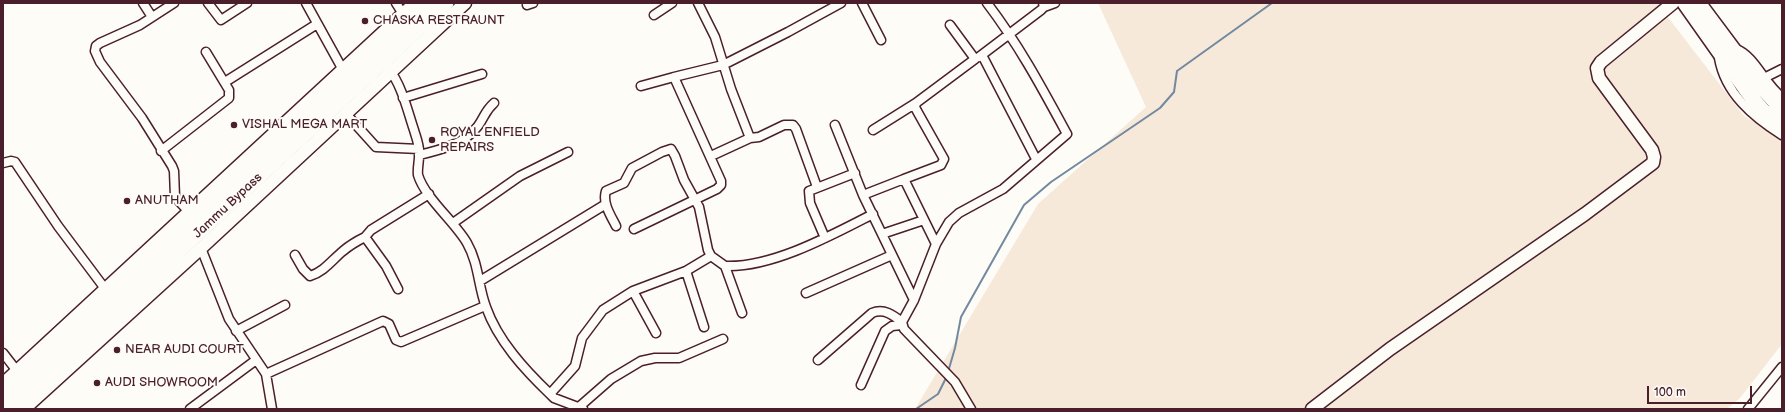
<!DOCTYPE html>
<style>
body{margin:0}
#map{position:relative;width:1785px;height:412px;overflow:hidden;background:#fdfcf7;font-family:"Balsamiq Sans",sans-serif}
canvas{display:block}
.frame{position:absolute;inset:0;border:4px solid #4a1f2b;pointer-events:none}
.scale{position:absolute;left:1647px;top:386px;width:105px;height:18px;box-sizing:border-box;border:2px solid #4a1f2b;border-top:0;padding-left:5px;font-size:12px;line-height:14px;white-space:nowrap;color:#4a1f2b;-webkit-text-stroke:3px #fdfcf7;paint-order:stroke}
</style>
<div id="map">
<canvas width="1785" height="412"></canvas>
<div class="frame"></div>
<div class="scale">100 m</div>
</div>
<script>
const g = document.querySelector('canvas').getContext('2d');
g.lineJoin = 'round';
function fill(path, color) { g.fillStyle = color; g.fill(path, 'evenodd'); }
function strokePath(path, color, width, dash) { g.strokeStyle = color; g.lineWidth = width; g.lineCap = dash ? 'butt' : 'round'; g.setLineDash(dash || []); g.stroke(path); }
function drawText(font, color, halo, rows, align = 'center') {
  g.font = font + ' "Balsamiq Sans",sans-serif'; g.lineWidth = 4; g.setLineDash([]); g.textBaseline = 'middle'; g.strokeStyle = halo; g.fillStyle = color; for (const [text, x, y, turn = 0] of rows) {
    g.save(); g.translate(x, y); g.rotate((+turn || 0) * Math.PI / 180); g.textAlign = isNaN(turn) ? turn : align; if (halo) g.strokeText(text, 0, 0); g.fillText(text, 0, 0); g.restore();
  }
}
fill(new Path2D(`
 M1098,3H1657L1744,116L1782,137V344L1740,398L1727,409H915L1038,204L1146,107Z`), '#f6e9da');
strokePath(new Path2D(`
 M948,372L955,348L961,317L1024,205L1051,182L1160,108L1174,92L1177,71L1272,3
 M916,409L938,394L947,376`), '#7289a0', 2);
const street = new Path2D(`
 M143,3L152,17
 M174,3L140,25L100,43L96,46L95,51L100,62L142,118L172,166L174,171L175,197L190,213
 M208,3L221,20L247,3
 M306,3L343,70
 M396,3L403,14
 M698,3L715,37L731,89L750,138
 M862,3L881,40
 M527,5L533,3
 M1044,7L1055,3
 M654,15L672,3
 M1736,49C1755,56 1765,85 1782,97
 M982,55L1036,159
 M979,57L1041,10L1044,7L1043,3
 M1719,58C1725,93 1753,117 1782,135
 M389,69C402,86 407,109 414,130C416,137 419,144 419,151C420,158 417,168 418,175C425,198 455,222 467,243C479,264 478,286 486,307C498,341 525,370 550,394L554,398L583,409
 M674,77L723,65L788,32L841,3
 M1764,78L1782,69
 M225,82L317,24
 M403,98L482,74
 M348,116L376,147L419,149
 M835,125L863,195
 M873,130L916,103
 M161,151L229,98V90L206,52
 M419,155C440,150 465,144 478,126C485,116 485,111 494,103
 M711,156L750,138L759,137L784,125H793L796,129L817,187
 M3,163L11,161L15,162L58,226L106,290
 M904,179L941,165L944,159L917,111L915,107L916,103L975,59L950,25
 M453,223L520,176L568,152
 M616,226C611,216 602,203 606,191L624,183L632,168L662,152L671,149L675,156L684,180L699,207L708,250L711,256L725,266L742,313
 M634,229L717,189L721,185V181L674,77L641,86
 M882,234L924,220
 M825,238L810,203L809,191L855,173
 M201,248L229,319L266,374L272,409
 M295,255L303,269L310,276C324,272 333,259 343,251C350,245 357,241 365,237
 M725,266C772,268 832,235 873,214
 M686,271L704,327
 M480,281L606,204
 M398,289L386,266L365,237L371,230L429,194
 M633,291L656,333
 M806,293L892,255
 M914,300L863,195L904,179L936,244
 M236,331L285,305
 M3,353L17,371
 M818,360L872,313C884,308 893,315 902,322
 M266,374L383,321L389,324L396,340L401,342L485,306
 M861,385L885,331L892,326L902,325
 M550,394L575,366L582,338L603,310L633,291L686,271L711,256
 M579,407L611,379L641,361L655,358H679L723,339
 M190,409L256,360
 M971,409L955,382L904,329L902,322L914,300L936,244L949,222L959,213L1003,189L1067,134C1042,88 1019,45 987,3
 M1748,409L1782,367`);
const secondary = new Path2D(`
 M3,384L415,3
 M24,409L201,248L465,3
 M1312,409L1390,349L1585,214L1653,163L1654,157L1652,150L1599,78L1597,68L1601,62L1673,3`);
const highway = new Path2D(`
 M1685,3L1755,102L1764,112L1782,123
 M1698,3L1757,82L1782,109
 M3,396L430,3
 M8,409L446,3`);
strokePath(street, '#4a1f2b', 11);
strokePath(secondary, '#4a1f2b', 15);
strokePath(highway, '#4a1f2b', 18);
strokePath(street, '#fdfcf7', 8);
strokePath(secondary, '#fdfcf7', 12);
strokePath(highway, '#fdfcf7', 15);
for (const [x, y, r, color] of [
 [365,21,4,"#4a1f2b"],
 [234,125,4,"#4a1f2b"],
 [432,140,4,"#4a1f2b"],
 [127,201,4,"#4a1f2b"],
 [117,350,4,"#4a1f2b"],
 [97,383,4,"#4a1f2b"]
]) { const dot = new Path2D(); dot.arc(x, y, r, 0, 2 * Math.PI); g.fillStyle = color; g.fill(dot); strokePath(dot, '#fdfcf7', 1.5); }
drawText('13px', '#4a1f2b', '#fdfcf7', [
 ["CHASKA RESTRAUNT",373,21],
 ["VISHAL MEGA MART",242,125],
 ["ROYAL ENFIELD",440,133],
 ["REPAIRS",440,148],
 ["ANUTHAM",135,201],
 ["NEAR AUDI COURT",125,350],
 ["AUDI SHOWROOM",105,383]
], 'left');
drawText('13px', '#4a1f2b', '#fdfcf7', [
 ["Jammu Bypass",228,206,-43]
]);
</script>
